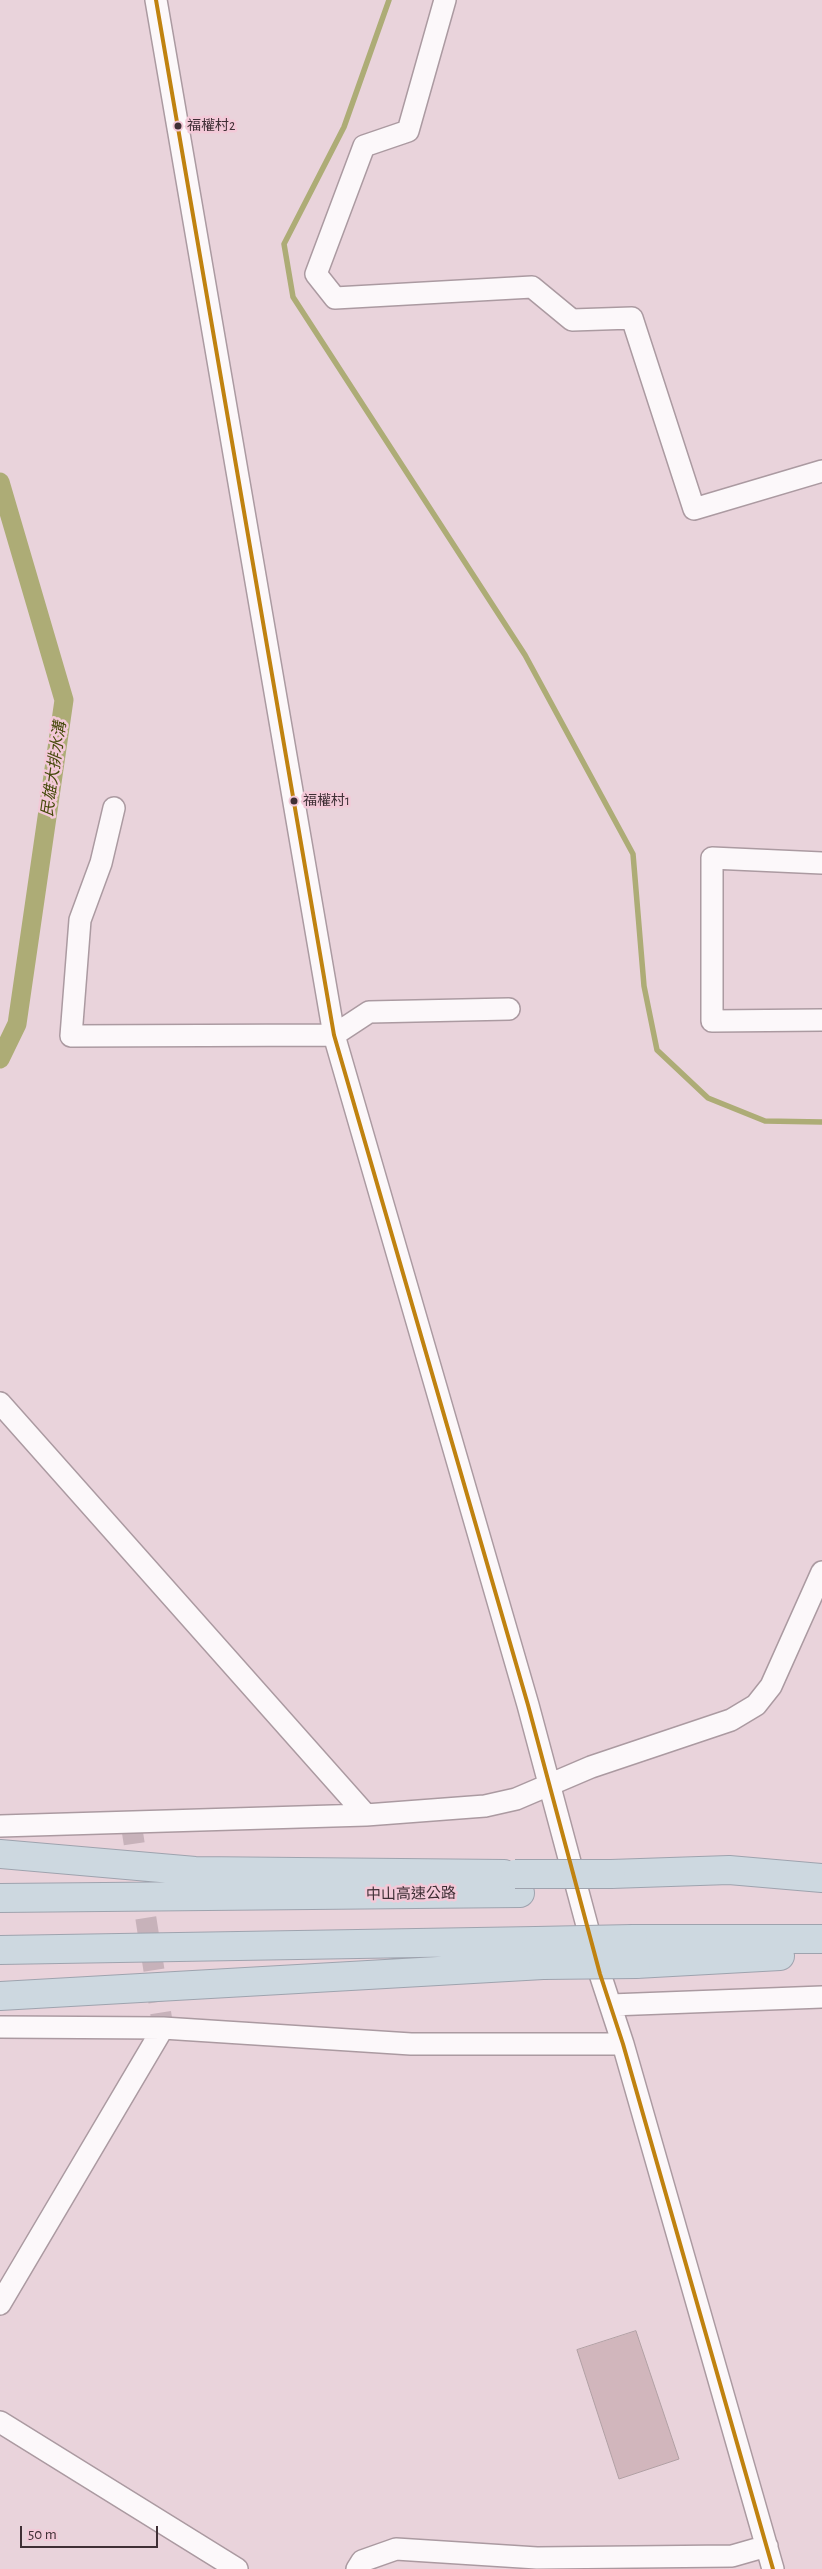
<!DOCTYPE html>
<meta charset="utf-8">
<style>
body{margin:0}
#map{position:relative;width:822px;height:2569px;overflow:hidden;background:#e9d3db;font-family:"Alegreya Sans",sans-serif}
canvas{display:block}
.scale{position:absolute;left:20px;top:2526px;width:138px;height:22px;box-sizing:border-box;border:2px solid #3f2f35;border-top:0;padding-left:6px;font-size:15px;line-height:18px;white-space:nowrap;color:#3f2f35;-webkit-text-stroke:4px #f3c9d8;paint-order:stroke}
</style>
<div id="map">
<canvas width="822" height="2569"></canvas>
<div class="scale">50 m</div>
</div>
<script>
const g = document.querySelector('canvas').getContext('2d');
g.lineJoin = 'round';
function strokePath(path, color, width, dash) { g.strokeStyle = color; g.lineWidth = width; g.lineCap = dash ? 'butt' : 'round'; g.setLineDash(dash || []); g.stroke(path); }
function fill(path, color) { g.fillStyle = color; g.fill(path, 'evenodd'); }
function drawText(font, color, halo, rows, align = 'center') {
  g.font = font + ' "Alegreya Sans","Noto Sans TC",sans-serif'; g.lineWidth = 5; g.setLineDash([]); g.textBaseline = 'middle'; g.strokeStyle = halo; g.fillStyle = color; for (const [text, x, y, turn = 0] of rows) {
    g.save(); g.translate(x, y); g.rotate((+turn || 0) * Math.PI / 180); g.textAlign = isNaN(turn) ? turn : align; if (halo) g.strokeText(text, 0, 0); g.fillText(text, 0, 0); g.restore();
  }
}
strokePath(new Path2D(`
 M389,0L344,127L284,244L293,297L525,655L633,854L644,986L657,1050L708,1098L765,1121L822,1122`), '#adac76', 5.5);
strokePath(new Path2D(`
 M0,482L64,700L17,1024L0,1059`), '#adac76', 19);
const building = new Path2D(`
 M636,2331L679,2459L619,2479L577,2350Z`);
fill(building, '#d1b6bc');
strokePath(building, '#b1a0a4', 1);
strokePath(new Path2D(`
 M131,1823L163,2028`), '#c7b2ba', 21, [21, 11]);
const minor = new Path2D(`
 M156,0L334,1035L528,1705L600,1974L623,2044L773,2569
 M445,0L408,131L364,146L316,274L335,298L532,287L572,320L632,318L694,509L822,471
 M114,808L101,863L80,920L71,1036L334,1035L369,1012L509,1009
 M822,863L712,858V1021L822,1020
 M0,1403L366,1815
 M0,1826L366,1815L485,1806L516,1799L591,1767L731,1720L756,1705L771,1686L822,1572
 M611,2005L822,1997
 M0,2027L163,2028L411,2044H623
 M0,2304L163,2028
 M0,2422L237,2569
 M357,2569L362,2561L396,2549L537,2558L732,2556L767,2546`);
const highway = new Path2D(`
 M0,1854L195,1871L504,1874
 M611,1874L729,1870L822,1878
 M0,1898L520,1893
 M633,1939H822
 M0,1950L536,1941
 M636,1964L780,1956
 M0,1996L543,1965`);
strokePath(minor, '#ab9aa1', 24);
strokePath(highway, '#9ea3ae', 30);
strokePath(minor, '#fcf8fa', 21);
strokePath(highway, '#cdd8e0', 28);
const highwayBridge = new Path2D(`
 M515,1874H611
 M536,1941L633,1939
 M543,1965L636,1964`);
strokePath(highwayBridge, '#9ea3ae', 30, []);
strokePath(highwayBridge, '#cdd8e0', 28);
strokePath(new Path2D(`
 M156,0L334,1035L528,1705L600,1974L623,2044L773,2569`), '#c08210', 4);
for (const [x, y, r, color] of [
 [178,126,4.5,"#3f2f35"],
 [294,801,4.5,"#3f2f35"]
]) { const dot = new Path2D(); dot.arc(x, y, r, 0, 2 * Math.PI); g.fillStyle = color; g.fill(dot); strokePath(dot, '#f3c9d8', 2); }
drawText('14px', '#3f2f35', '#f3c9d8', [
 ["福權村2",187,126],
 ["福權村1",303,801]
], 'left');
drawText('15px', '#3f2f35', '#f3c9d8', [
 ["中山高速公路",411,1894,-1]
]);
drawText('italic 16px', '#45490a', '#f3c9d8', [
 ["民雄大排水溝",54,769,-82]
]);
</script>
